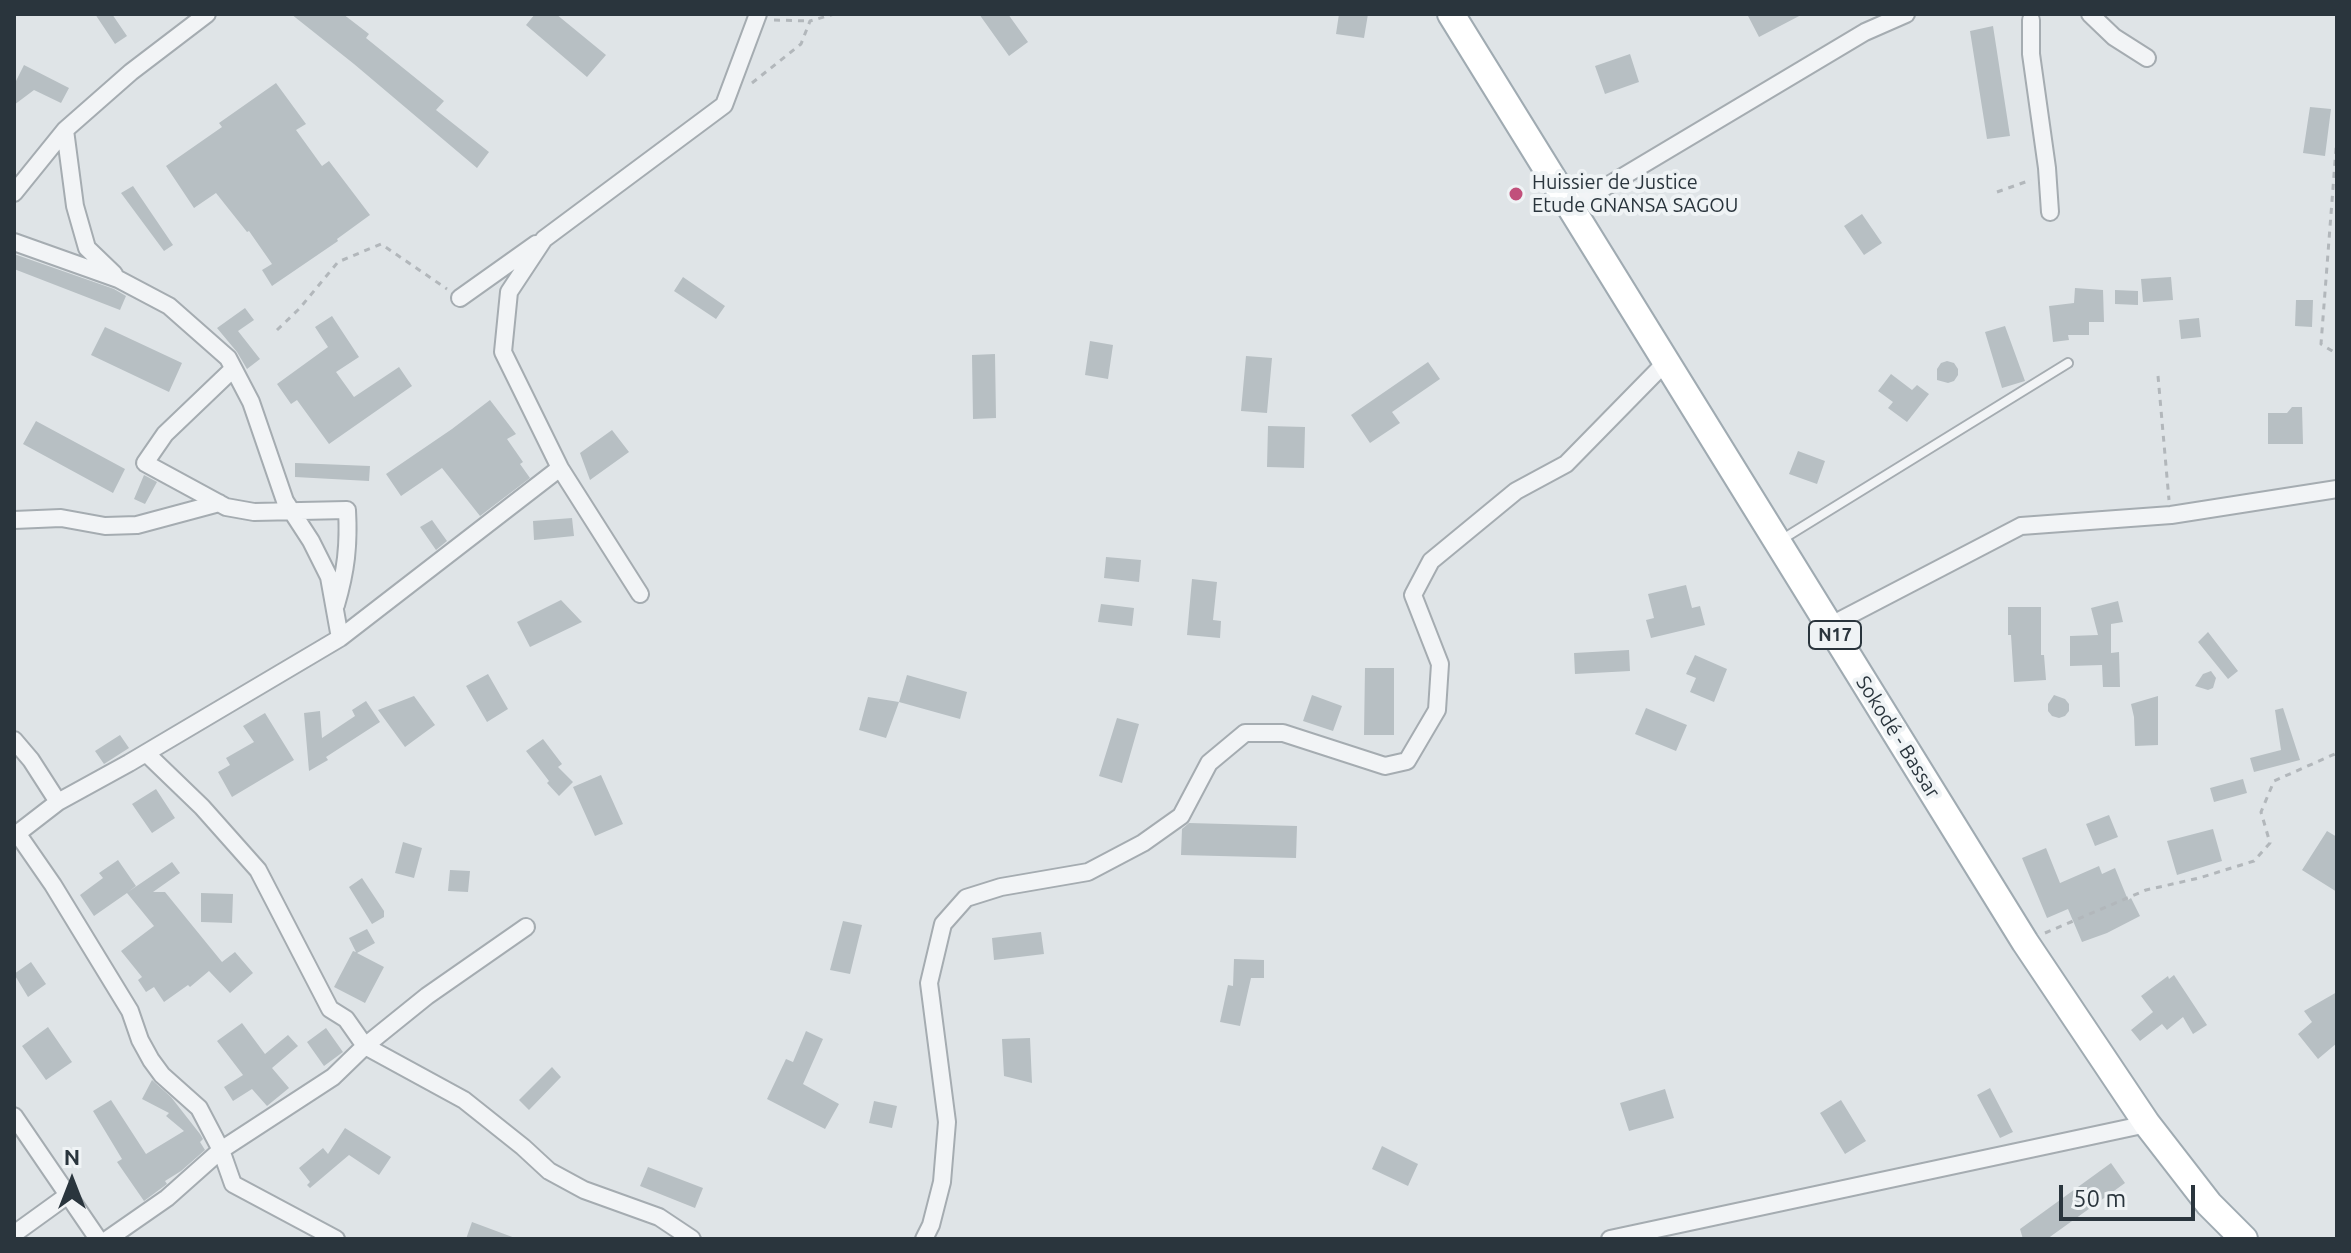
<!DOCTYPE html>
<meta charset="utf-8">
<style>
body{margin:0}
#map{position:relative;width:2351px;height:1253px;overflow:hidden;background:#dfe4e7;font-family:Ubuntu,sans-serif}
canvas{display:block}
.frame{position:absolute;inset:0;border:16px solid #2a353d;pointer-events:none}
.north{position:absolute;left:32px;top:1141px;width:80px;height:80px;-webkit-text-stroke:6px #eff3f5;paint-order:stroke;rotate:0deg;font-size:22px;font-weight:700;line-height:32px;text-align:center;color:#2a353d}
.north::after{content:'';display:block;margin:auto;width:28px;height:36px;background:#2a353d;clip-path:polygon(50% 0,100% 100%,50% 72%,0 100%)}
.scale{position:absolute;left:2059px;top:1185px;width:136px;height:36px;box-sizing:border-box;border:4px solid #2a353d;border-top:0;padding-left:10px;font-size:24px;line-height:28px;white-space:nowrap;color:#2a353d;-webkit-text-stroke:6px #eff3f5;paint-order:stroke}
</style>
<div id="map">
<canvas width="2351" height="1253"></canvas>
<div class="frame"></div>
<div class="north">N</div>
<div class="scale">50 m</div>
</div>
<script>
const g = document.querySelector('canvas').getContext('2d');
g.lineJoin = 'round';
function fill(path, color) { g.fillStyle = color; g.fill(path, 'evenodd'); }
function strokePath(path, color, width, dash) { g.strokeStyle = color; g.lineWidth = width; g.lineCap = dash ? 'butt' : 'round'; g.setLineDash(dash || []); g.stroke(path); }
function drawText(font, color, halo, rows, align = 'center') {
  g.font = font + ' Ubuntu,sans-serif'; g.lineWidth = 8; g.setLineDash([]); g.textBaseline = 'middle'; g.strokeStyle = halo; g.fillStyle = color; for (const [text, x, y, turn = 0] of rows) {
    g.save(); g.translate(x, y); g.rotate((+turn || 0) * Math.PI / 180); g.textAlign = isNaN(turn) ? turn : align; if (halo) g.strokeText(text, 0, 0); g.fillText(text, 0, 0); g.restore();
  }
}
fill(new Path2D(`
 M95,14H112L127,36L115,44Z
 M291,14H343L369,34L366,38L444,101L436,110L489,152L477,168L354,64Z
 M535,14H556L606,55L587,77L526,25Z
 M979,14H1008L1028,42L1009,56Z
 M1339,14H1368L1364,38L1336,34Z
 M1747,14H1803L1759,37Z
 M1993,26L2010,136L1987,139L1970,31Z
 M1630,54L1639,82L1605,94L1595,66Z
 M24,65L69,88L61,103L34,90L14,105V85Z
 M276,83L306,124L296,130L322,166L329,161L370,215L337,239L338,241L272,286L262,270L272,264L249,231L247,232L216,193L194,208L166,166L222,127L219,123Z
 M2310,107L2331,109L2325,156L2303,153Z
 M133,186L173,245L164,251L121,193Z
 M1862,214L1882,243L1864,255L1844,226Z
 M14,254L114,289L126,296L120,310L14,269Z
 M683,277L725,306L716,319L674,291Z
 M2171,277L2173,300L2143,302L2141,279Z
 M2075,288L2103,290L2104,322H2089V335H2068L2069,340L2053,342L2049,306L2074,303Z
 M2115,290L2138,291V305L2115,304Z
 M2296,300H2313L2312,327L2295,326Z
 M245,308L254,320L238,331L260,359L247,369L237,352L217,328Z
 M332,316L359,357L336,372L354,397L399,367L412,386L329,444L297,400L291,404L277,384L328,347L315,327Z
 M2199,318L2201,337L2181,339L2179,320Z
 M2005,326L2025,381L2002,388L1985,332Z
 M105,327L182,363L169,392L91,355Z
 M1090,341L1113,345L1108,379L1085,375Z
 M995,354L996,418L973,419L972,355Z
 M1246,356L1272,358L1267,413L1241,411Z
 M1947,361L1954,363L1958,369V375L1954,381L1948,383L1937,380V369L1941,363Z
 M1428,362L1440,379L1392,412L1400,423L1370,443L1351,415Z
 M1891,374L1912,390L1917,385L1929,394L1907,422L1888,408L1893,402L1878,391Z
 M490,400L516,434L507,439L523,462L520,464L530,478L480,516L442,468L401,496L386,474L452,429Z
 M2292,407H2302L2303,444H2268V413H2287Z
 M36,421L125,469L113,493L23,444Z
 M1268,426L1305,427L1304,468L1267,467Z
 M612,430L629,452L590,480L580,453Z
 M1798,451L1825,461L1817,484L1789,474Z
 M295,463L370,466L369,481L295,477Z
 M144,475L157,482L145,504L134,499Z
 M572,518L574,536L534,540L533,521Z
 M432,520L447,541L436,550L420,527Z
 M1106,557L1141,560L1139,582L1104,578Z
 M1192,579L1217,582L1213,620L1221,621L1220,638L1187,635Z
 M1686,585L1692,608L1700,606L1705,625L1651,638L1646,620L1654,618L1648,594Z
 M561,600L582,622L530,647L517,622Z
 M2118,601L2123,622L2111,624V653L2119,652L2120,687H2103L2102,665L2070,666V636L2098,635L2091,608Z
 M1101,604L1134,608L1132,626L1098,622Z
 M2008,607H2041V655H2044L2046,680L2014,682L2011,635H2008Z
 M2208,632L2238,671L2228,679L2198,642Z
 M1629,650L1630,671L1575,674L1574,653Z
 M1695,655L1727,669L1714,702L1690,692L1696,678L1686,674Z
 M1365,668H1394V735H1364Z
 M2211,671L2216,678L2213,688L2208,690L2195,686L2203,674Z
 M488,674L508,709L487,722L466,686Z
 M907,675L967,692L960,719L899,702Z
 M1312,695L1342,706L1333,731L1303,721Z
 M2054,695L2065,699L2069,704V711L2065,716L2059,718L2052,716L2048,711V704Z
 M414,696L435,725L405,747L378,710Z
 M2158,696V745L2135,746L2134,717L2131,704Z
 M868,697L899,702L886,738L859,730Z
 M366,701L380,722L326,757L328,760L309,771L304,713L320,711L322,738L355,716L352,710Z
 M1646,708L1687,725L1676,751L1635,734Z
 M2283,708L2300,760L2254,772L2250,758L2281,750L2275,710Z
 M265,713L294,760L232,797L218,772L230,765L226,758L254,742L243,726Z
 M1117,718L1139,724L1122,783L1099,776Z
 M120,735L129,748L104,764L95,751Z
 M543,739L562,764L558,767L573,782L559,796L547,783L549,781L526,751Z
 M601,775L623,824L595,836L573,787Z
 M2243,779L2247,793L2214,802L2210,788Z
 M156,789L175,818L152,833L132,804Z
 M2109,815L2118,837L2095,846L2086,824Z
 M1189,823L1297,826L1296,858L1181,855L1182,829Z
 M2213,829L2222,861L2177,875L2167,841Z
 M2327,831L2337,837V892L2302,870Z
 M403,842L422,848L414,878L395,873Z
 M2046,848L2060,883L2099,866L2102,874L2115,868L2128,900L2131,898L2140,916L2107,933L2082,942L2068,909L2047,918L2022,858Z
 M118,860L136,886L128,892L172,862L180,873L153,892H165L222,962L235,952L253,973L230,993L209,971L190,987L188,985L164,1002L154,987L146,992L138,980L142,977L121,951L154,926L127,893L94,916L80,895L103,878L99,873Z
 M450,870L470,871L468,892L448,891Z
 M362,878L384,911V917L372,924L349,887Z
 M201,893L233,894L232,923L201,922Z
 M843,921L862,925L850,974L830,970Z
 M367,929L375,943L357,953L384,967L365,1003L334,987L353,951L356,952L349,938Z
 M1041,932L1044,954L994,960L992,938Z
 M1234,959L1264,960V978H1251L1240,1026L1220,1022L1228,985L1233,986Z
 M31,962L46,984L28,997L14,974Z
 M2174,975L2207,1025L2193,1034L2183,1017L2167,1030L2162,1024L2140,1041L2131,1030L2153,1012L2141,996L2168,976L2169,979Z
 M2337,992V1043L2318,1059L2298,1034L2312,1022L2304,1011Z
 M242,1023L265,1054L288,1035L298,1046L272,1068L289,1088L267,1106L252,1089L233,1101L224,1087L243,1075L217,1041Z
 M48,1027L72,1062L46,1080L22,1046Z
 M326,1028L343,1052L324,1066L307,1042Z
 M806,1031L823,1039L803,1084L839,1104L825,1129L767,1099L786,1059L793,1062Z
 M1030,1038L1032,1083L1004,1076L1002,1039Z
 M552,1067L561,1077L529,1110L519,1100Z
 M152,1080L171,1097L200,1134L203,1139L200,1142L205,1150L181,1171L165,1181L167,1184L144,1201L117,1162L122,1159L93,1111L111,1100L146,1154L184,1131L166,1116L169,1113L142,1099Z
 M1990,1088L2013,1132L2000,1138L1977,1095Z
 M1665,1089L1674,1118L1629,1131L1620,1103Z
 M1841,1100L1866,1141L1845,1154L1820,1113Z
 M874,1101L897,1106L892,1128L869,1123Z
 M345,1128L391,1157L379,1175L349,1155L310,1188L307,1185L310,1182L299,1168L323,1148L328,1154Z
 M1382,1146L1418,1164L1408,1186L1372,1169Z
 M2111,1163L2125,1183L2047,1239H2023L2020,1229Z
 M648,1167L703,1188L695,1208L640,1186Z
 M472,1222L515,1238L514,1239H466Z`), '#b7bfc3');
const service = new Path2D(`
 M1781,540L2068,363`);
const minor = new Path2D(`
 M2090,14L2114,37L2147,58
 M2031,20V54L2047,168L2050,212
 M65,130L75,206L87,248L114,274
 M14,193L65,130L131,72L207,14
 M1569,206L1602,189L1865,32L1906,14
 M14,242L118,279L169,306L228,358L251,402L285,501L311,541L329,577L340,638
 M460,298L536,244
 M233,369L165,434L145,463L226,507L254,512L347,510C349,545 346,571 336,605
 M14,520L61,518L105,526L137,525L219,503
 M640,594L560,468L503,352L509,292L544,239L724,105L758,14
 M1829,626L2021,526L2171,515L2337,489
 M14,740L31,760L58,802
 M146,753L202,807L258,870L330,1009L346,1019L365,1046L464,1100L523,1147L549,1171L584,1190L659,1217L692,1239
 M17,833L53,885L130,1011L140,1040L151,1060L162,1075L199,1108L221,1150L167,1198L108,1239
 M14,836L58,802L129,763L340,638L560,468
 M14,1116L98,1239
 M14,1234L68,1195
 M336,1239L233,1184L221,1150L333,1077L365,1046L427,996L526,927
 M924,1239L931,1225L942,1182L947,1122L929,983L943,924L966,898L1001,887L1088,872L1143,843L1181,816L1209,763L1245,733H1283L1385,766L1407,761L1437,710L1440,664L1413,595L1431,561L1516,491L1566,464L1666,362
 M1610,1239L2147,1124`);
const primary = new Path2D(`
 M1451,14L2025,942L2147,1124L2209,1204L2244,1239`);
strokePath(service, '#a5acb1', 12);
strokePath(minor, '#a5acb1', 20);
strokePath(primary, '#a0abb2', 30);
strokePath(new Path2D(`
 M774,20L810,21
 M752,83L801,44L810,21L834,14
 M2337,136L2321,344L2337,354
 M1997,192L2031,180
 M277,330L299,309L338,262L381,244L447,289
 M2158,376L2169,500
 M2045,933L2146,890L2199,878L2254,861L2270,843L2261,812L2274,781L2337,753`), '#b2b7bb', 3, [6, 6]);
strokePath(service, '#f2f4f6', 8);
strokePath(minor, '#f2f4f6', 16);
strokePath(primary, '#fff', 26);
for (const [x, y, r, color] of [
 [1516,194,8,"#c1507b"]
]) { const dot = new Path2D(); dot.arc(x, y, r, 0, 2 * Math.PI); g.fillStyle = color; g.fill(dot); strokePath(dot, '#eff3f5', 3); }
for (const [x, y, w] of [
 [1835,635,52]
]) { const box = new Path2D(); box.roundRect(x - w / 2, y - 14, w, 28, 6); g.fillStyle = '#eff3f5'; g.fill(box); strokePath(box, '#2a353d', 2); }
drawText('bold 18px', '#2a353d', null, [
 ["N17",1835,635]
]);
drawText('20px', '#2a353d', '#eff3f5', [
 ["Huissier de Justice",1532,182],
 ["Etude GNANSA SAGOU",1532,205]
], 'left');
drawText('20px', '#2a353d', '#eff3f5', [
 ["Sokodé - Bassar",1898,737,58]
]);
</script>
